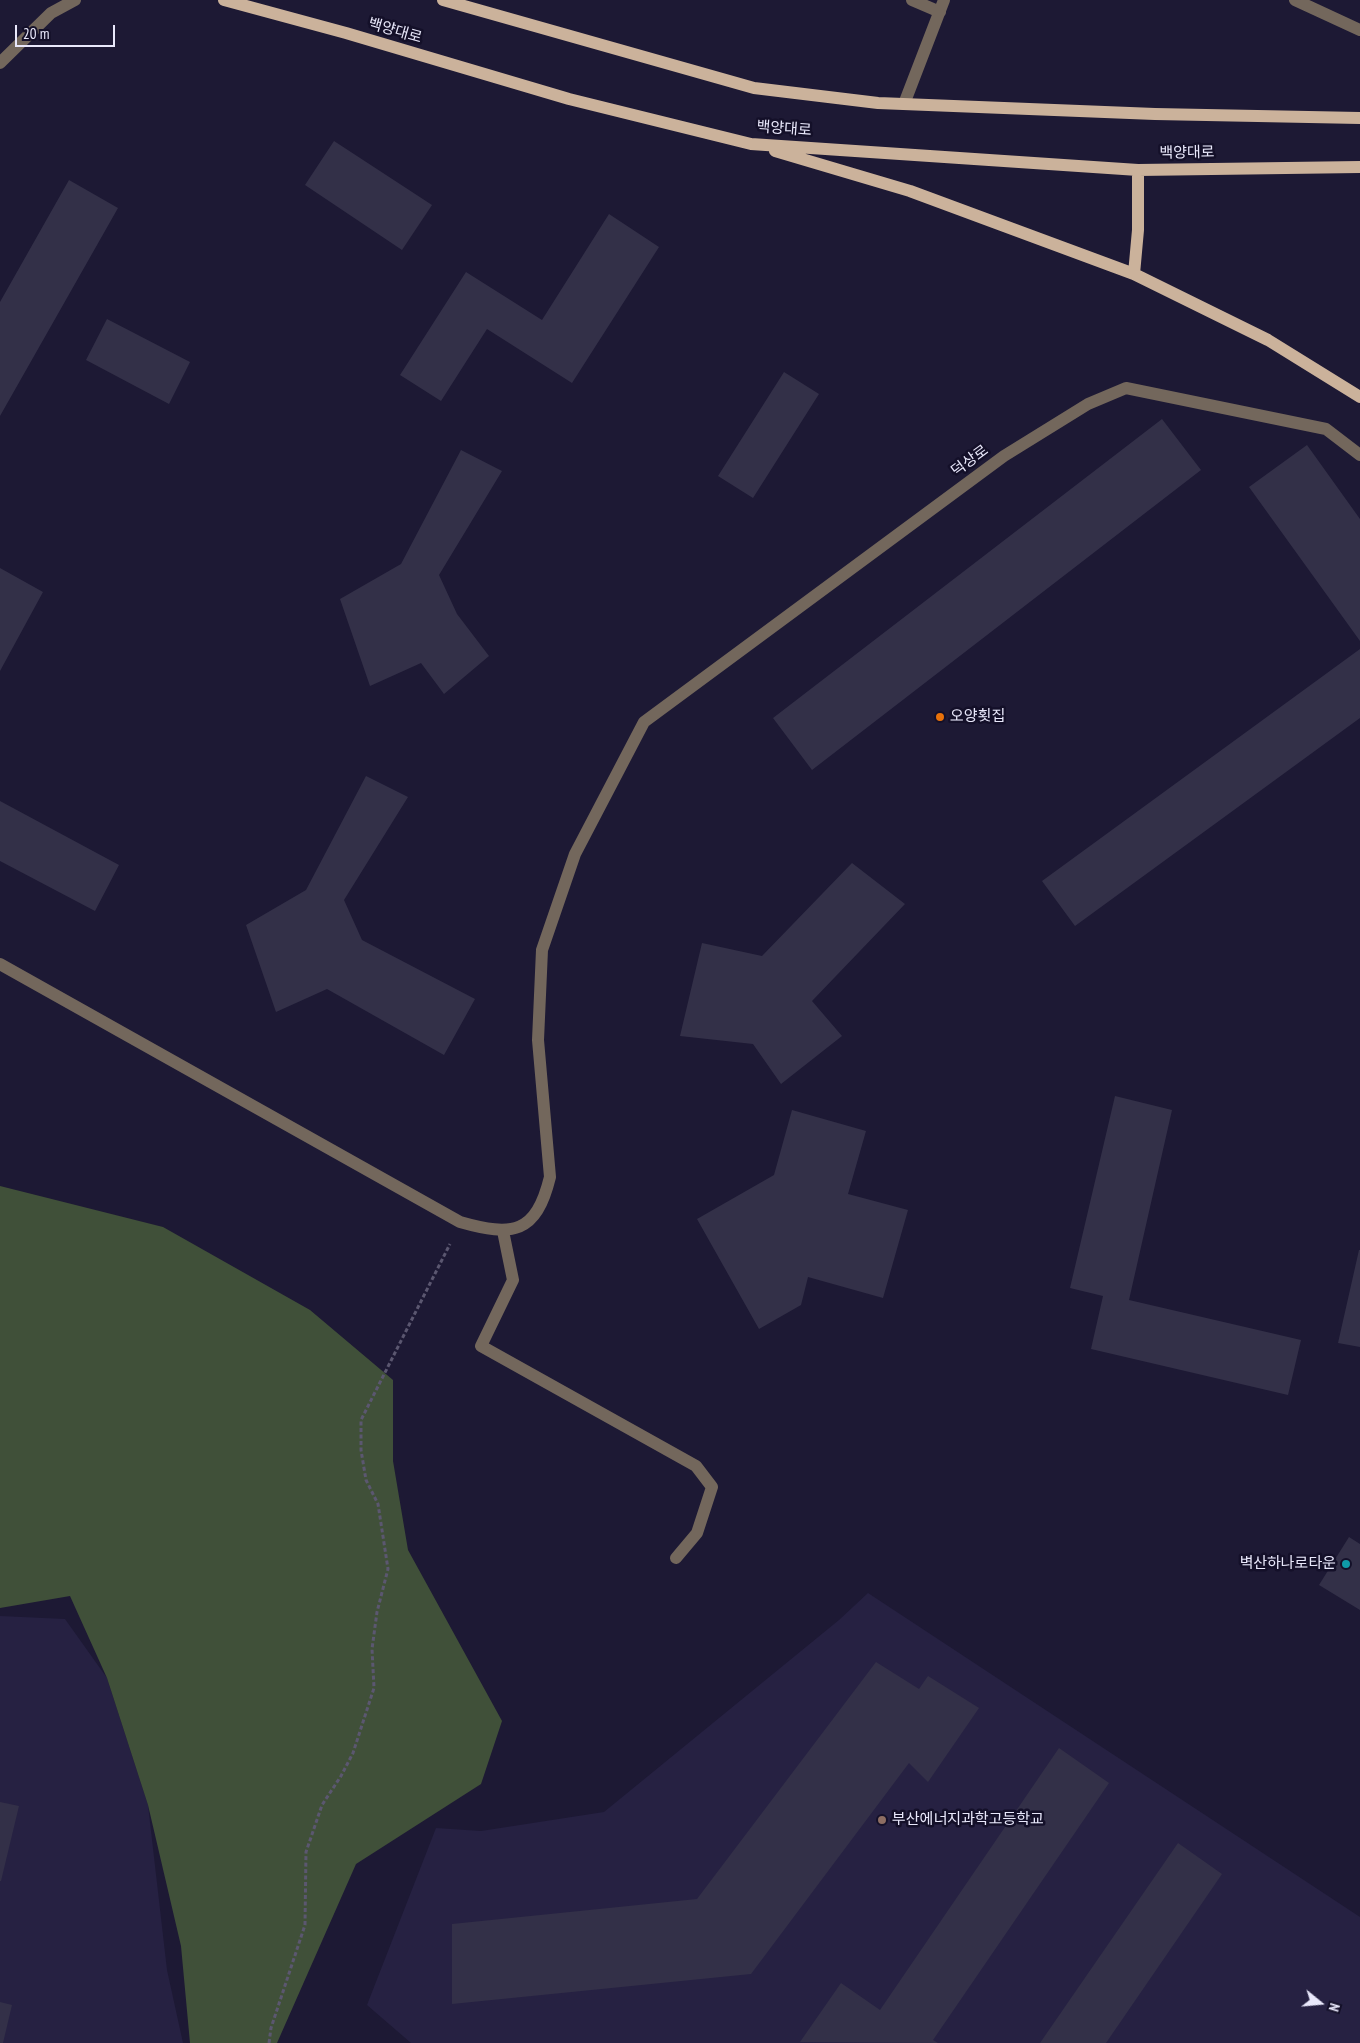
<!DOCTYPE html>
<meta charset="utf-8">
<style>
body{margin:0}
#map{position:relative;width:1360px;height:2043px;overflow:hidden;background:#1d1934;font-family:"PT Sans Narrow",sans-serif}
canvas{display:block}
.north{position:absolute;left:1295px;top:1978px;width:50px;height:50px;-webkit-text-stroke:4px #141029;paint-order:stroke;rotate:107deg;font-size:14px;font-weight:700;line-height:20px;text-align:center;color:#e9e8fb}
.north::after{content:'';display:block;margin:auto;width:18px;height:22px;background:#e9e8fb;clip-path:polygon(50% 0,100% 100%,50% 72%,0 100%)}
.scale{position:absolute;left:15px;top:25px;width:100px;height:22px;box-sizing:border-box;border:2px solid #e9e8fb;border-top:0;padding-left:6px;font-size:15px;line-height:18px;white-space:nowrap;color:#e9e8fb;-webkit-text-stroke:4px #141029;paint-order:stroke}
</style>
<div id="map">
<canvas width="1360" height="2043"></canvas>
<div class="north">N</div>
<div class="scale">20 m</div>
</div>
<script>
const g = document.querySelector('canvas').getContext('2d');
g.lineJoin = 'round';
function fill(path, color) { g.fillStyle = color; g.fill(path, 'evenodd'); }
function strokePath(path, color, width, dash) { g.strokeStyle = color; g.lineWidth = width; g.lineCap = dash ? 'butt' : 'round'; g.setLineDash(dash || []); g.stroke(path); }
function drawText(font, color, halo, rows, align = 'center') {
  g.font = font + ' "PT Sans Narrow","Noto Sans KR",sans-serif'; g.lineWidth = 5; g.setLineDash([]); g.textBaseline = 'middle'; g.strokeStyle = halo; g.fillStyle = color; for (const [text, x, y, turn = 0] of rows) {
    g.save(); g.translate(x, y); g.rotate((+turn || 0) * Math.PI / 180); g.textAlign = isNaN(turn) ? turn : align; if (halo) g.strokeText(text, 0, 0); g.fillText(text, 0, 0); g.restore();
  }
}
fill(new Path2D(`
 M868,1593L1360,1917V2043H411L367,2005L436,1828L481,1831L604,1812L839,1620Z
 M0,1616L65,1619L107,1678L148,1805L167,1970L183,2043H0Z`), '#262142');
fill(new Path2D(`
 M0,1186L163,1227L310,1310L393,1380V1461L408,1550L502,1721L481,1784L356,1864L277,2043H190L181,1946L148,1805L107,1678L70,1596L0,1608Z`), '#405039');
fill(new Path2D(`
 M334,141L432,205L402,250L305,185Z
 M69,180L118,208L0,416V302Z
 M609,214L659,247L572,383L487,329L441,401L400,375L466,272L542,320Z
 M107,319L190,362L169,404L86,360Z
 M784,372L819,394L753,498L718,476Z
 M1162,419L1201,470L812,770L773,718Z
 M1307,445L1360,519V641L1249,487Z
 M461,450L502,471L439,575L457,614L489,656L444,694L421,663L370,686L340,599L401,564Z
 M0,568L43,592L0,671Z
 M1360,649V718L1075,926L1042,881Z
 M366,776L408,797L344,900L362,940L475,999L444,1055L327,989L276,1012L246,925L306,890Z
 M0,801L119,865L95,911L0,861Z
 M852,863L905,904L812,1001L842,1036L781,1084L753,1044L680,1036L702,943L762,956Z
 M1115,1096L1172,1110L1129,1300L1301,1340L1288,1395L1091,1349L1103,1296L1070,1288Z
 M792,1110L866,1131L848,1194L908,1210L883,1298L808,1277L801,1305L759,1329L697,1219L774,1175Z
 M1359,1250H1360V1347L1338,1343Z
 M1349,1537L1360,1544V1610L1319,1585Z
 M876,1662L919,1689L928,1676L979,1708L928,1782L909,1763L751,1974L452,2004V1924L697,1899Z
 M1059,1748L1109,1783L933,2040L938,2043L800,2042L841,1983L880,2010Z
 M0,1802L19,1806L1,1881H0Z
 M1178,1843L1222,1874L1106,2043H1040Z
 M0,2002L12,2005L3,2043H0Z`), '#333048');
strokePath(new Path2D(`
 M269,2043L271,2028L305,1925L306,1852L322,1805L341,1776L353,1753L374,1688L372,1649L377,1612L388,1569L378,1504L366,1480L361,1450V1420L450,1244`), '#5b5770', 3, [4, 2.5]);
strokePath(new Path2D(`
 M912,0L940,12
 M1295,0L1360,30
 M0,63L51,13L75,0
 M904,104L944,0
 M0,964L460,1222C513,1237 536,1234 550,1177L538,1040L542,950L575,854L644,722L1004,456L1088,404L1126,388L1326,429L1360,455
 M503,1231L513,1280L481,1346L696,1466L712,1487L697,1533L676,1558`), '#73675c', 12);
strokePath(new Path2D(`
 M224,0L346,33L569,99L751,144L1138,170L1360,167
 M443,0L754,88L878,103L1155,114L1360,118
 M775,151L910,191L1134,274
 M1138,170V230L1134,274L1268,340L1360,397`), '#cbb29b', 12);
for (const [x, y, r, color] of [
 [940,717,5,"#e8710a"],
 [1346,1564,5,"#0f9aa8"],
 [882,1820,5,"#8d6e63"]
]) { const dot = new Path2D(); dot.arc(x, y, r, 0, 2 * Math.PI); g.fillStyle = color; g.fill(dot); strokePath(dot, '#141029', 2); }
drawText('15px', '#e9e8fb', '#141029', [
 ["백양대로",395,31,16],
 ["백양대로",784,129,4],
 ["백양대로",1187,153,-1],
 ["덕상로",970,461,-36]
]);
drawText('15px', '#e9e8fb', '#141029', [
 ["오양횟집",950,717],
 ["벽산하나로타운",1336,1564,"right"],
 ["부산에너지과학고등학교",892,1820]
], 'left');
</script>
